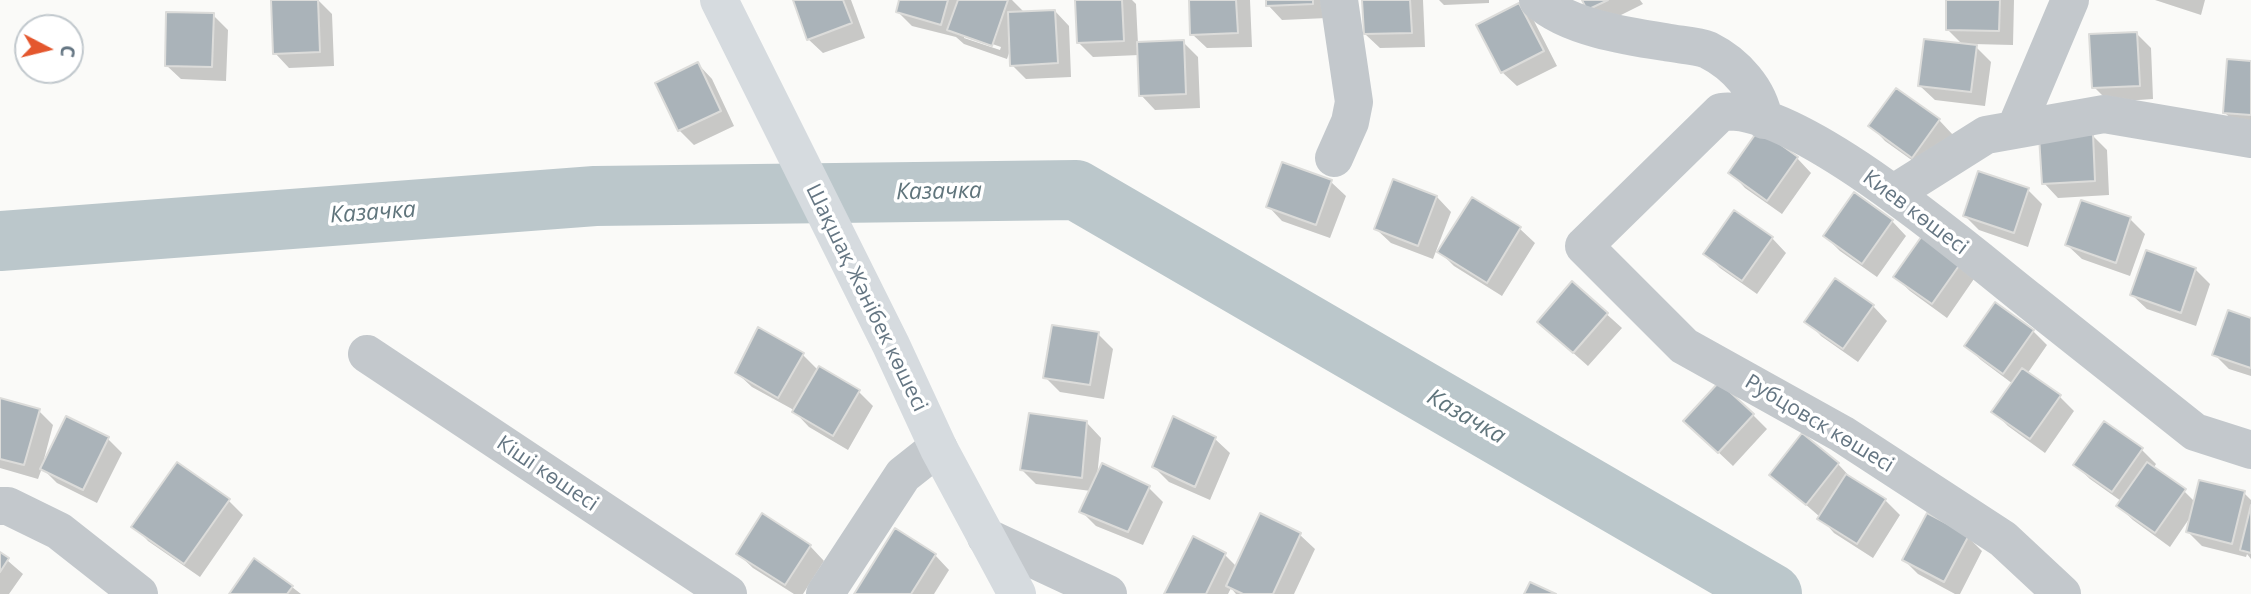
<!DOCTYPE html>
<meta charset="utf-8">
<style>
body{margin:0}
#map{position:relative;width:2251px;height:594px;overflow:hidden;background:#fafaf8;font-family:"Open Sans",sans-serif}
canvas{display:block}
.north{position:absolute;left:14px;top:14px;width:70px;height:70px;box-sizing:border-box;background:#fff;border:2px solid #c1c8cd;border-radius:50%;rotate:97deg;font-size:19px;font-weight:700;line-height:28px;text-align:center;color:#657683}
.north::after{content:'';display:block;margin:auto;width:24px;height:32px;background:#e4572e;clip-path:polygon(50% 0,100% 100%,50% 72%,0 100%)}
</style>
<div id="map">
<canvas width="2251" height="594"></canvas>
<div class="north">С</div>
</div>
<script>
const g = document.querySelector('canvas').getContext('2d');
g.lineJoin = 'round';
function fill(path, color) { g.fillStyle = color; g.fill(path, 'evenodd'); }
function strokePath(path, color, width, dash) { g.strokeStyle = color; g.lineWidth = width; g.lineCap = dash ? 'butt' : 'round'; g.setLineDash(dash || []); g.stroke(path); }
function drawText(font, color, halo, rows, align = 'center') {
  g.font = font + ' "Open Sans",sans-serif'; g.lineWidth = 7; g.setLineDash([]); g.textBaseline = 'middle'; g.strokeStyle = halo; g.fillStyle = color; for (const [text, x, y, turn = 0] of rows) {
    g.save(); g.translate(x, y); g.rotate((+turn || 0) * Math.PI / 180); g.textAlign = isNaN(turn) ? turn : align; if (halo) g.strokeText(text, 0, 0); g.fillText(text, 0, 0); g.restore();
  }
}
fill(new Path2D(`
 M318,0L332,14L334,66L289,68L275,53Z
 M794,0H851L865,38L823,53L808,39Z
 M901,0H1012L1023,11L1022,13L1055,11L1069,26L1071,77L1026,79L1012,65L1011,47L1007,59L964,44L956,37L912,26L898,12ZM964,34L1001,47L1000,50L964,38Z
 M1077,0H1132L1136,4L1138,44L1183,42L1198,57L1200,108L1155,110L1141,95L1139,55L1093,57L1078,42Z
 M1191,0H1250L1252,47L1207,48L1192,34Z
 M1268,0H1327V18L1282,20L1268,5Z
 M1364,0H1423L1425,47L1380,48L1365,34Z
 M1439,0H1489V3L1444,5Z
 M1584,0H1640L1643,4L1603,24Z
 M1948,0H2014L2013,45L1973,44L1991,62L1985,106L1935,100L1920,86L1963,45L1947,29Z
 M2155,0H2205L2201,15Z
 M1519,5L1533,19L1557,66L1517,86L1502,72Z
 M213,15L228,30L226,81L181,79L166,65Z
 M2136,33L2151,48L2153,99L2109,102L2094,87Z
 M2251,63V128L2240,127L2225,113Z
 M698,64L712,79L734,126L694,145L679,130L657,84Z
 M1939,120L1953,135L1927,171L1885,141L1871,126Z
 M2092,135L2107,150L2109,195L2058,198L2044,183Z
 M1797,158L1811,173L1782,214L1745,188L1731,173Z
 M1394,181L1437,197L1451,212L1433,259L1391,243L1376,229Z
 M1331,182L1346,196L1330,238L1282,221L1268,206Z
 M2028,190L2042,204L2028,247L1979,230L1965,216Z
 M1473,199L1520,229L1535,243L1502,296L1454,266L1440,252Z
 M1735,212L1772,238L1786,253L1757,294L1720,268L1706,254Z
 M2130,219L2145,234L2130,276L2082,259L2067,245Z
 M1892,221L1906,236L1877,277L1840,251L1825,236Z
 M1962,262L1976,276L1947,318L1910,291L1895,277Z
 M2195,269L2210,284L2196,326L2147,309L2132,295Z
 M1573,284L1622,328L1588,366L1554,336Z
 M1873,306L1887,321L1858,362L1821,336L1807,321Z
 M2251,320V376L2229,369L2214,354Z
 M2033,331L2047,345L2027,374L2060,397L2074,411L2045,453L2008,426L1994,412L2013,384L1981,360L1966,346Z
 M1098,334L1113,349L1104,399L1060,392L1045,377Z
 M803,355L818,370L859,392L873,406L848,450L809,427L792,409L752,387L737,373Z
 M0,400L39,411L53,425L43,463L108,439L122,453L97,503L57,483L42,468L38,479L0,468Z
 M1753,415L1767,429L1733,466L1700,435Z
 M1174,418L1215,439L1230,453L1210,500L1169,482L1154,467Z
 M1087,423L1101,438L1097,477L1149,488L1163,502L1143,545L1096,526L1081,511L1091,491L1036,484L1022,470Z
 M2142,450L2156,464L2153,469L2184,491L2195,502L2244,493L2251,500V559L2247,554L2246,557L2202,546L2188,532L2191,516L2170,547L2133,520L2118,506L2121,501L2090,479L2075,465Z
 M1838,464L1852,479L1885,500L1900,515L1873,558L1834,533L1820,517L1771,474Z
 M228,500L243,515L200,577L148,541L134,526Z
 M1300,535L1315,549L1294,594H1236L1231,588L1228,594H1166L1225,555L1237,567Z
 M1967,536L1982,551L1960,594H1955L1918,574L1904,560Z
 M810,546L824,561L803,594H794L753,568L738,554Z
 M0,554L23,574L9,594H0Z
 M935,555L949,570L934,594H856Z
 M292,587L301,594H231Z`), '#0003');
strokePath(new Path2D(`
 M0,241L595,196L1076,190L1772,594`), '#bbc7cb', 60);
const building = new Path2D(`
 M271,0H318L320,52L273,54Z
 M793,0H843L852,23L807,40Z
 M899,0H948L941,25L896,12Z
 M958,0H1008L992,46L947,30Z
 M1075,0H1122L1124,41L1077,43Z
 M1189,0H1236L1238,33L1190,35Z
 M1266,0H1313V4L1266,6Z
 M1362,0H1410L1412,33L1364,34Z
 M1582,0H1608L1587,10Z
 M1946,0H2000L1999,31L1946,30Z
 M1519,3L1544,51L1501,73L1476,25Z
 M1055,10L1058,63L1010,66L1008,12Z
 M166,12L214,13L212,67L165,66Z
 M2137,32L2140,86L2092,88L2089,34Z
 M1924,39L1977,45L1971,92L1918,86Z
 M1184,40L1186,94L1139,96L1137,42Z
 M2227,59L2251,61V115L2223,113Z
 M698,62L721,111L678,131L655,83Z
 M1896,88L1940,119L1912,158L1868,126Z
 M1759,129L1798,157L1767,201L1728,173Z
 M2093,134L2095,181L2042,184L2039,136Z
 M1282,162L1332,180L1316,225L1266,207Z
 M1978,171L2029,188L2014,233L1963,216Z
 M1393,179L1437,196L1418,246L1374,229Z
 M1854,192L1893,220L1862,264L1823,236Z
 M1472,197L1521,227L1487,283L1437,252Z
 M2081,200L2131,217L2116,263L2065,245Z
 M1734,210L1773,237L1742,281L1703,254Z
 M1924,233L1963,260L1932,304L1893,277Z
 M2146,250L2196,268L2181,313L2130,295Z
 M1835,278L1874,305L1843,349L1804,322Z
 M1572,281L1608,313L1573,353L1537,322Z
 M1995,302L2034,330L2003,374L1964,346Z
 M2228,310L2251,318V368L2212,355Z
 M1052,325L1099,332L1090,385L1043,378Z
 M758,327L804,353L778,398L735,373Z
 M819,366L860,390L833,436L792,412Z
 M2022,368L2061,395L2030,439L1991,412Z
 M1719,382L1754,414L1718,453L1683,421Z
 M0,398L40,409L24,465L0,459Z
 M1029,413L1087,421L1082,478L1020,470Z
 M66,416L109,437L83,490L40,469Z
 M1173,416L1216,437L1195,487L1152,467Z
 M2104,421L2143,448L2112,492L2073,465Z
 M1802,433L1839,463L1806,505L1769,475Z
 M177,462L230,499L184,564L131,527Z
 M2147,462L2186,489L2155,533L2116,506Z
 M1102,463L1150,486L1128,532L1079,512Z
 M1846,474L1886,499L1857,544L1817,519Z
 M2199,480L2245,491L2232,544L2186,532Z
 M2251,505V553L2240,550Z
 M762,513L811,545L785,585L736,554Z
 M1260,513L1301,533L1273,594H1243L1226,586Z
 M1927,513L1969,535L1944,582L1902,560Z
 M895,528L936,554L911,594H854Z
 M1193,536L1226,553L1206,594H1164Z
 M0,552L9,558L0,572Z
 M254,558L293,586L287,594H229Z
 M1530,582L1556,594H1524Z`);
fill(building, '#aab3b9');
strokePath(building, '#dcdcda', 2);
strokePath(new Path2D(`
 M1538,0C1567,27 1626,36 1665,42C1679,45 1696,45 1708,50C1736,64 1759,90 1764,120
 M2015,130L2070,0
 M1334,158L1350,122L1354,102L1339,0
 M1894,193L1986,135L2104,114L2251,139
 M367,354L728,594
 M0,506H8L59,531L139,594
 M986,537L1108,594
 M825,594L903,475L927,456L939,449
 M2062,594L2003,539L1842,434L1684,346L1584,246L1721,112C1795,102 1968,252 2029,300C2084,344 2140,388 2195,432L2251,450`), '#c3c8cc', 38);
strokePath(new Path2D(`
 M719,0L891,345L939,449L1017,594`), '#d6dbdf', 38);
drawText('21px', '#657683', '#fff', [
 ["Киев көшесі",1915,213,37],
 ["Шақшақ Жәнібек көшесі",866,298,64],
 ["Рубцовск көшесі",1819,424,31],
 ["Кіші көшесі",547,474,34]
]);
drawText('italic 23px', '#60757c', '#fff', [
 ["Казачка",939,192,-1],
 ["Казачка",373,213,-4],
 ["Казачка",1466,417,30]
]);
</script>
